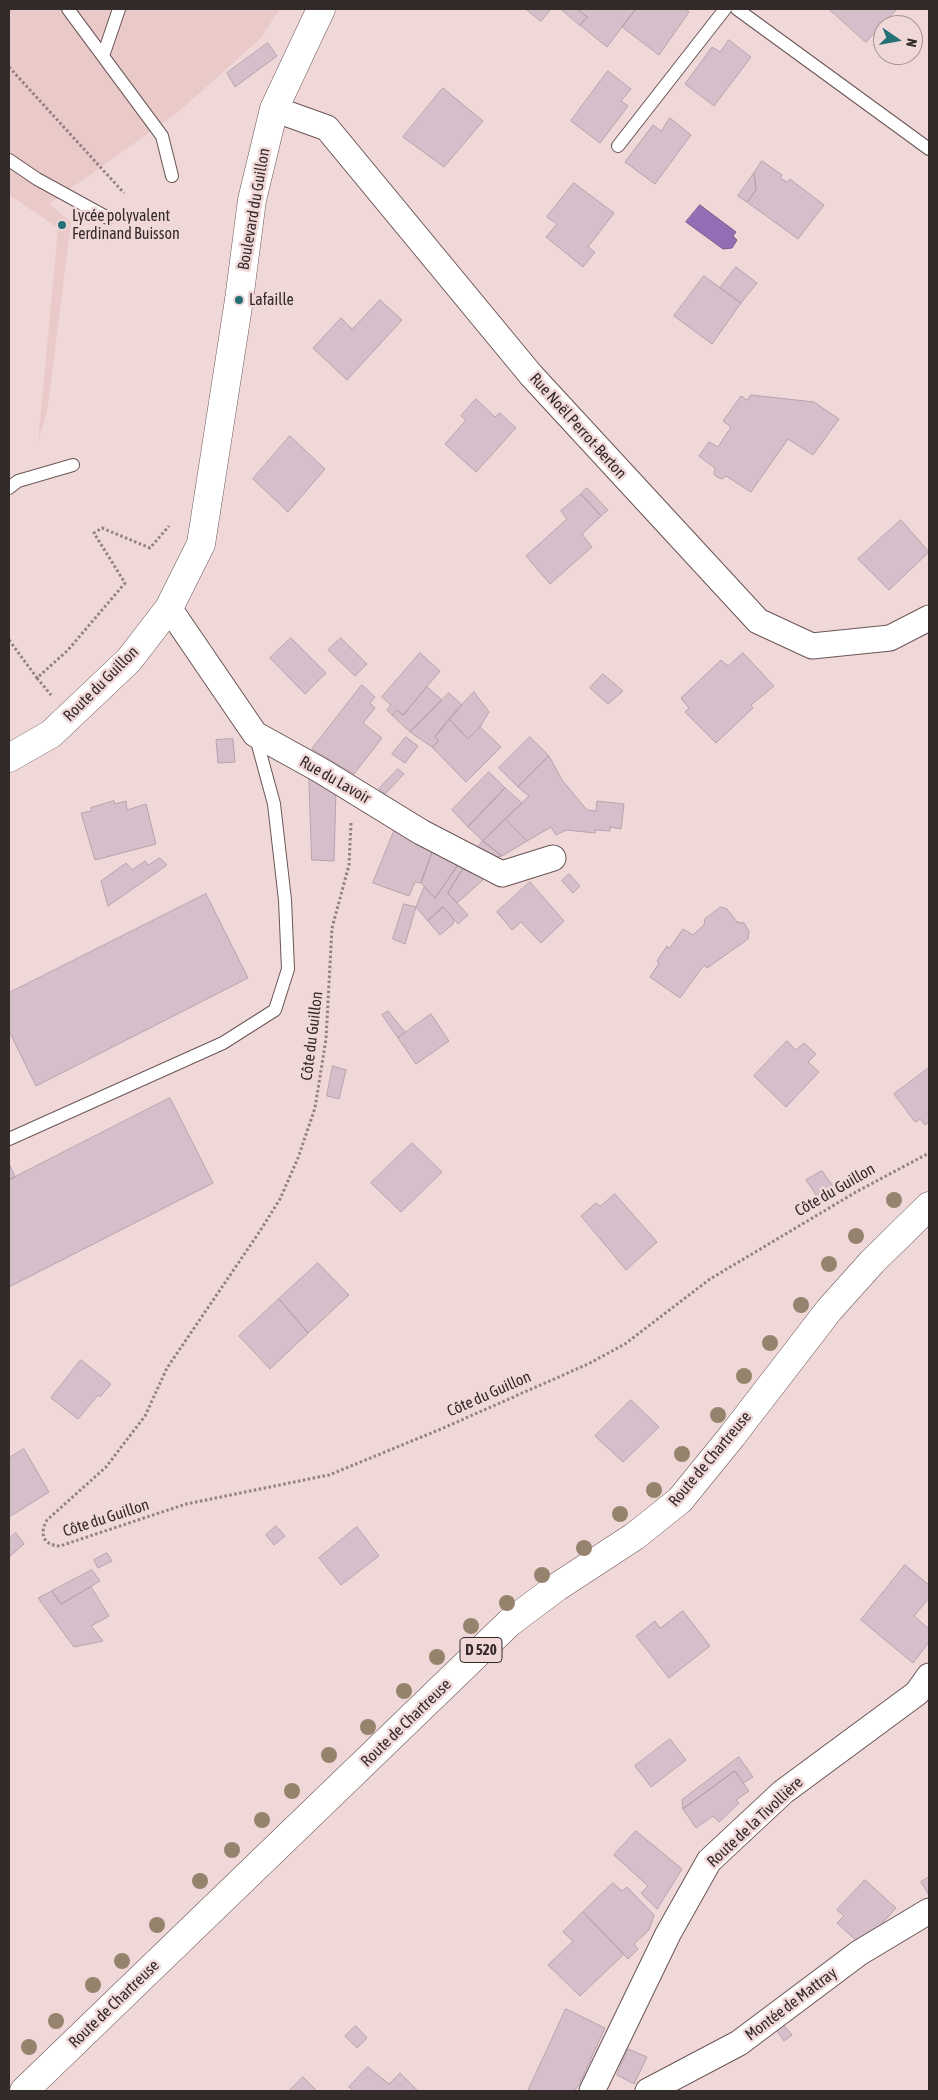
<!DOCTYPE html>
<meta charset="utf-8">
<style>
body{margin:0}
#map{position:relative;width:938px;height:2100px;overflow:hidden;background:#f1d8d8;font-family:"Asap Condensed",sans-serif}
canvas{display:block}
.frame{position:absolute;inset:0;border:10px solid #332a2a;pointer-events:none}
.north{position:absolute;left:873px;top:15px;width:50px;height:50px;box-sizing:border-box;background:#f1d8d8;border:1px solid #a59292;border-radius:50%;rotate:102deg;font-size:14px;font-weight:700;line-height:20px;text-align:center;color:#332a2a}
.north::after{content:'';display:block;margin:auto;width:18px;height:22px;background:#256f76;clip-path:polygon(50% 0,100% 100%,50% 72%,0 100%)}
</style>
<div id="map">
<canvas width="938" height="2100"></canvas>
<div class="frame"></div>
<div class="north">N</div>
</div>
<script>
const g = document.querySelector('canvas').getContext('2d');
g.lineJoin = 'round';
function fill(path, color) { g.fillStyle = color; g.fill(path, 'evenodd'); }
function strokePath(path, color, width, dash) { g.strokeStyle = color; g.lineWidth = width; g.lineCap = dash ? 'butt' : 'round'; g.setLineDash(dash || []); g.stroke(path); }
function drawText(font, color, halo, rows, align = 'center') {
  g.font = font + ' "Asap Condensed",sans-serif'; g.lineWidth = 5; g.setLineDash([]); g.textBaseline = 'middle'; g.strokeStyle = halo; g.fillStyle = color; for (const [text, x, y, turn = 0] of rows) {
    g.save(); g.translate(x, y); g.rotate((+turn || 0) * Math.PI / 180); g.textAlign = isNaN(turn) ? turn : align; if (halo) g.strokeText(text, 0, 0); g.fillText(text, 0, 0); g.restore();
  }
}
fill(new Path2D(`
 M9,9H280L260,39L177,113L49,204L71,222L48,406L38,443L58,228L9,195Z`), '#eac9c9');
const water = new Path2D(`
 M700,205L736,232L733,236L737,240L732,248L723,249L686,222Z`);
fill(water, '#946eb5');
strokePath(water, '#775a8b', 1);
const building = new Path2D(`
 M526,9H551L541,21Z
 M561,9H577L587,17L580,25Z
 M577,9H636L607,47L580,25L587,17Z
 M636,9H684L689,12L659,55L622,27Z
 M829,9H895L896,10L866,42Z
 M729,40L751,57L714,106L685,84L712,47L720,52Z
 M268,43L277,56L235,87L227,73Z
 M608,71L631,89L621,101L628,106L600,143L571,121Z
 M443,88L483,121L444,167L403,137Z
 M670,118L691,135L655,184L625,162L653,125L661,131Z
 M762,161L782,175L780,178L787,182L790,179L824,205L798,239L747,202L756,190L754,173Z
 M754,173L756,190L747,202L738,196Z
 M574,183L614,213L588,247L595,252L583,267L546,237L557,224L547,217Z
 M736,267L757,283L741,303L720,288Z
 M704,276L741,303L712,344L674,316Z
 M380,300L402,320L347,380L313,348L341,318L352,329Z
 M751,395L814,402L839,419L813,455L788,439L751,492L726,476L722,479L717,477L714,474L715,468L699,456L709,442L718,447L731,427L723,421L741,396L747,400Z
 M476,399L495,417L500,413L516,428L476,472L445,444L466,420L461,416Z
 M290,436L325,469L288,512L253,479Z
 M587,488L608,510L601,516L581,494Z
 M581,494L601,516L582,534L592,547L550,584L526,556L567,519L561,511Z
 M901,520L929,552L889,590L858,559Z
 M291,638L326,673L305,694L270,658Z
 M341,638L367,664L355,676L328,650Z
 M420,653L440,671L403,715L397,710L392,715L387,710L391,705L382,697Z
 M743,653L774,686L751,705L753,708L716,743L685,712L689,708L681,698L721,660L728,666Z
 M603,674L623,691L608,704L590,688Z
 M362,685L375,697L370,703L375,708L363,723L382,738L354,774L312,749Z
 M427,687L442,700L410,732L392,715L397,710L403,715Z
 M474,692L489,712L480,727L468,739L449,719Z
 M449,693L462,705L435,737L439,741L432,747L410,732Z
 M449,719L468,739L480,727L501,747L466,782L432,747L439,741L435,737Z
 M406,737L418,746L405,763L392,754Z
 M530,737L549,756L518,787L499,768Z
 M233,739L235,762L218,763L216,740Z
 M549,756L562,780L587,810L596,811L597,801L624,804L621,829L610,827V831L595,830V833L566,830L556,835L551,827L527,841L505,819L529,796L518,787Z
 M398,769L404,774L385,794L379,789Z
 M489,772L505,788L468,827L452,810Z
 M309,773L336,788L334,861L312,860Z
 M505,788L522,803L483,841L468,827Z
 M114,801L115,804L126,801L127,810L146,804L156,844L95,860L81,813L91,811V808Z
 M505,819L527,841L502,856L483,841Z
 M395,829L433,850L421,883L415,882L409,896L373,883Z
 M483,841L502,856L489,858L475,850Z
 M433,850L460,862L435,898L421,883Z
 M160,858L167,865L108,906L101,881L126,863L132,870L145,861L148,865Z
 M460,862L466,864L448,893L468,915L458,924L443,907L428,921L416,907L424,887L435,898Z
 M466,864L485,878L457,903L448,893Z
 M569,874L580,886L573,893L562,881Z
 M530,882L564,921L541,943L521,922L512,930L497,912Z
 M206,894L248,978L36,1086L9,1031V993Z
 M404,904L416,907L405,944L393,939Z
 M443,907L454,919L453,924L440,935L428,921Z
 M721,907L727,909L737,922L744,923L749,931L748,939L707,968L704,965L680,998L650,977L659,963L657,961L667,946L669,949L683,929L693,935L704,925L705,919Z
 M388,1011L405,1032L398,1038L382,1015Z
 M431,1014L449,1041L416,1064L398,1038Z
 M787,1041L796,1050L804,1043L816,1054L808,1062L819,1072L786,1107L754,1076Z
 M333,1066L346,1070L339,1099L327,1096Z
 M929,1068V1122L925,1125L920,1119L915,1122L894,1094Z
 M170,1098L213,1183L9,1287V1180Z
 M412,1143L442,1172L401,1212L371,1183Z
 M9,1163L15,1177L9,1180Z
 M822,1171L838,1193L821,1202L806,1180Z
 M615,1194L657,1242L626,1270L581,1216L596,1203L600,1206Z
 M318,1263L349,1295L308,1333L279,1299Z
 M279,1299L308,1333L270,1369L239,1336Z
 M81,1360L111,1384L100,1397L98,1395L78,1419L51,1398Z
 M631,1400L659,1427L623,1462L595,1436Z
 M24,1449L49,1492L9,1517V1458Z
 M276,1526L285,1536L274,1545L266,1535Z
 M357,1527L379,1556L341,1585L319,1558Z
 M16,1533L24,1544L9,1557V1538Z
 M107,1553L112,1561L98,1568L94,1560Z
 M905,1565L929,1585V1598L914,1616L929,1629V1642L913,1663L861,1620Z
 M92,1570L100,1581L61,1604L52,1591Z
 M91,1587L109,1616L91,1626L103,1641L74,1647L38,1598L52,1591L61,1604Z
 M683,1611L710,1646L669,1678L636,1636L655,1621L660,1628Z
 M670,1739L686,1760L651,1787L635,1766Z
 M739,1757L753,1777L743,1783L735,1771L683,1809L682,1800Z
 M735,1771L749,1791L736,1800L739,1803L719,1822L713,1816L696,1828L683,1809Z
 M636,1831L682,1869L657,1909L641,1893L648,1886L614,1855Z
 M929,1877V1895L921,1882Z
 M865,1880L896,1908L869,1938L859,1943L837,1923L844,1916L837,1910Z
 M613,1883L622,1891L627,1887L654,1915L649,1930L634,1944L638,1949L628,1959L583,1912Z
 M583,1912L624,1954L580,1996L548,1965L573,1941L563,1932Z
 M566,2009L605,2028L579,2085L574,2091H528Z
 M782,2023L792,2035L784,2041L775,2028Z
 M356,2026L367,2038L357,2048L345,2036Z
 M628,2049L647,2057L634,2084L617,2075Z
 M368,2067L389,2084L400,2073L418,2091H354L349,2087Z
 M303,2077L317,2091H289Z`);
fill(building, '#d4bfcb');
strokePath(building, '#b6a2ad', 1);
const service = new Path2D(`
 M68,9L162,136L172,176
 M737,9L929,149
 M103,56L119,9
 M618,146L725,9
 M9,160L37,179L108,218
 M9,488L18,481L73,465
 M9,1139L223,1043L275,1010L288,969L285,900L274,804L255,734`);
const minor = new Path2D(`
 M274,109L327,128L531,375L758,621L812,646L890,638L929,618
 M169,608L255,734L320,770L421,832L502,874L553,858
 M592,2091L668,1934L709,1861L783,1792L917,1693L929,1676
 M648,2091L739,2043L859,1953L929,1911`);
const tertiary = new Path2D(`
 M9,758L51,734L129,660L169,608L201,544L239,300L252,200L274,109L321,9`);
const primary = new Path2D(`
 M24,2091L509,1623L557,1587L635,1536L680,1500L732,1436L829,1310L872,1262L929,1206`);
strokePath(service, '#6a5555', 14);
strokePath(minor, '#6a5555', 27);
strokePath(tertiary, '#6a5555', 29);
strokePath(primary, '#6a5555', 29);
strokePath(new Path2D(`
 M9,67L124,193
 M9,640L37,678L68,650L125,583L94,533L102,528L150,548L169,526
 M37,678L51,695
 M351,823L349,865L332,928L326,1039L315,1108L298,1158L280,1199L260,1231L167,1368L145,1416L106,1467L47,1520C39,1534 43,1545 60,1546L186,1504L329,1475L441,1429L588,1364L625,1344L710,1279L856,1192L929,1153`), '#928181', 3, [2.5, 2.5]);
strokePath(service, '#fff', 12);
strokePath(minor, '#fff', 25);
strokePath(tertiary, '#fff', 28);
strokePath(primary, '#fff', 28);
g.fillStyle = '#96836e';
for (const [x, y] of [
 [894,1200],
 [856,1236],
 [829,1264],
 [801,1305],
 [770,1343],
 [744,1376],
 [718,1415],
 [682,1454],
 [654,1490],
 [620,1514],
 [584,1548],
 [542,1575],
 [507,1603],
 [471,1626],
 [437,1657],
 [404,1691],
 [368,1727],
 [329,1755],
 [292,1791],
 [262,1820],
 [232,1850],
 [200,1881],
 [157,1925],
 [122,1961],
 [93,1985],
 [56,2021],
 [29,2047]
]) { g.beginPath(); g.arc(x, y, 8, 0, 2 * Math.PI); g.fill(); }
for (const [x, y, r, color] of [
 [62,225,5,"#256f76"],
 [239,300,5,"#256f76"]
]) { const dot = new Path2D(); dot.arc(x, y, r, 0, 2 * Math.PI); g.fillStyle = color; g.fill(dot); strokePath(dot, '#f1d8d8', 2); }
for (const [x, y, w] of [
 [481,1650,42]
]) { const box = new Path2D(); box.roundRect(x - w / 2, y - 12.5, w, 25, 4); g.fillStyle = '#f1d8d8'; g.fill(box); strokePath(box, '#332a2a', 1); }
drawText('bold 15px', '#332a2a', null, [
 ["D 520",481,1650]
]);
drawText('16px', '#332a2a', '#f1d8d8', [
 ["Boulevard du Guillon",254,209,-80],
 ["Rue Noël Perrot-Berton",578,426,48],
 ["Route du Guillon",101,684,-45],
 ["Rue du Lavoir",335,780,30],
 ["Côte du Guillon",312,1036,-83],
 ["Côte du Guillon",835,1190,-30],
 ["Côte du Guillon",489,1394,-24],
 ["Route de Chartreuse",710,1459,-50],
 ["Côte du Guillon",106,1518,-18],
 ["Route de Chartreuse",406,1723,-44],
 ["Route de la Tivollière",755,1822,-43],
 ["Route de Chartreuse",114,2004,-44],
 ["Montée de Mattray",791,2004,-37]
]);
drawText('16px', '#332a2a', '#f1d8d8', [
 ["Lycée polyvalent",72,216],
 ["Ferdinand Buisson",72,234],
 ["Lafaille",249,300]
], 'left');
</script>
